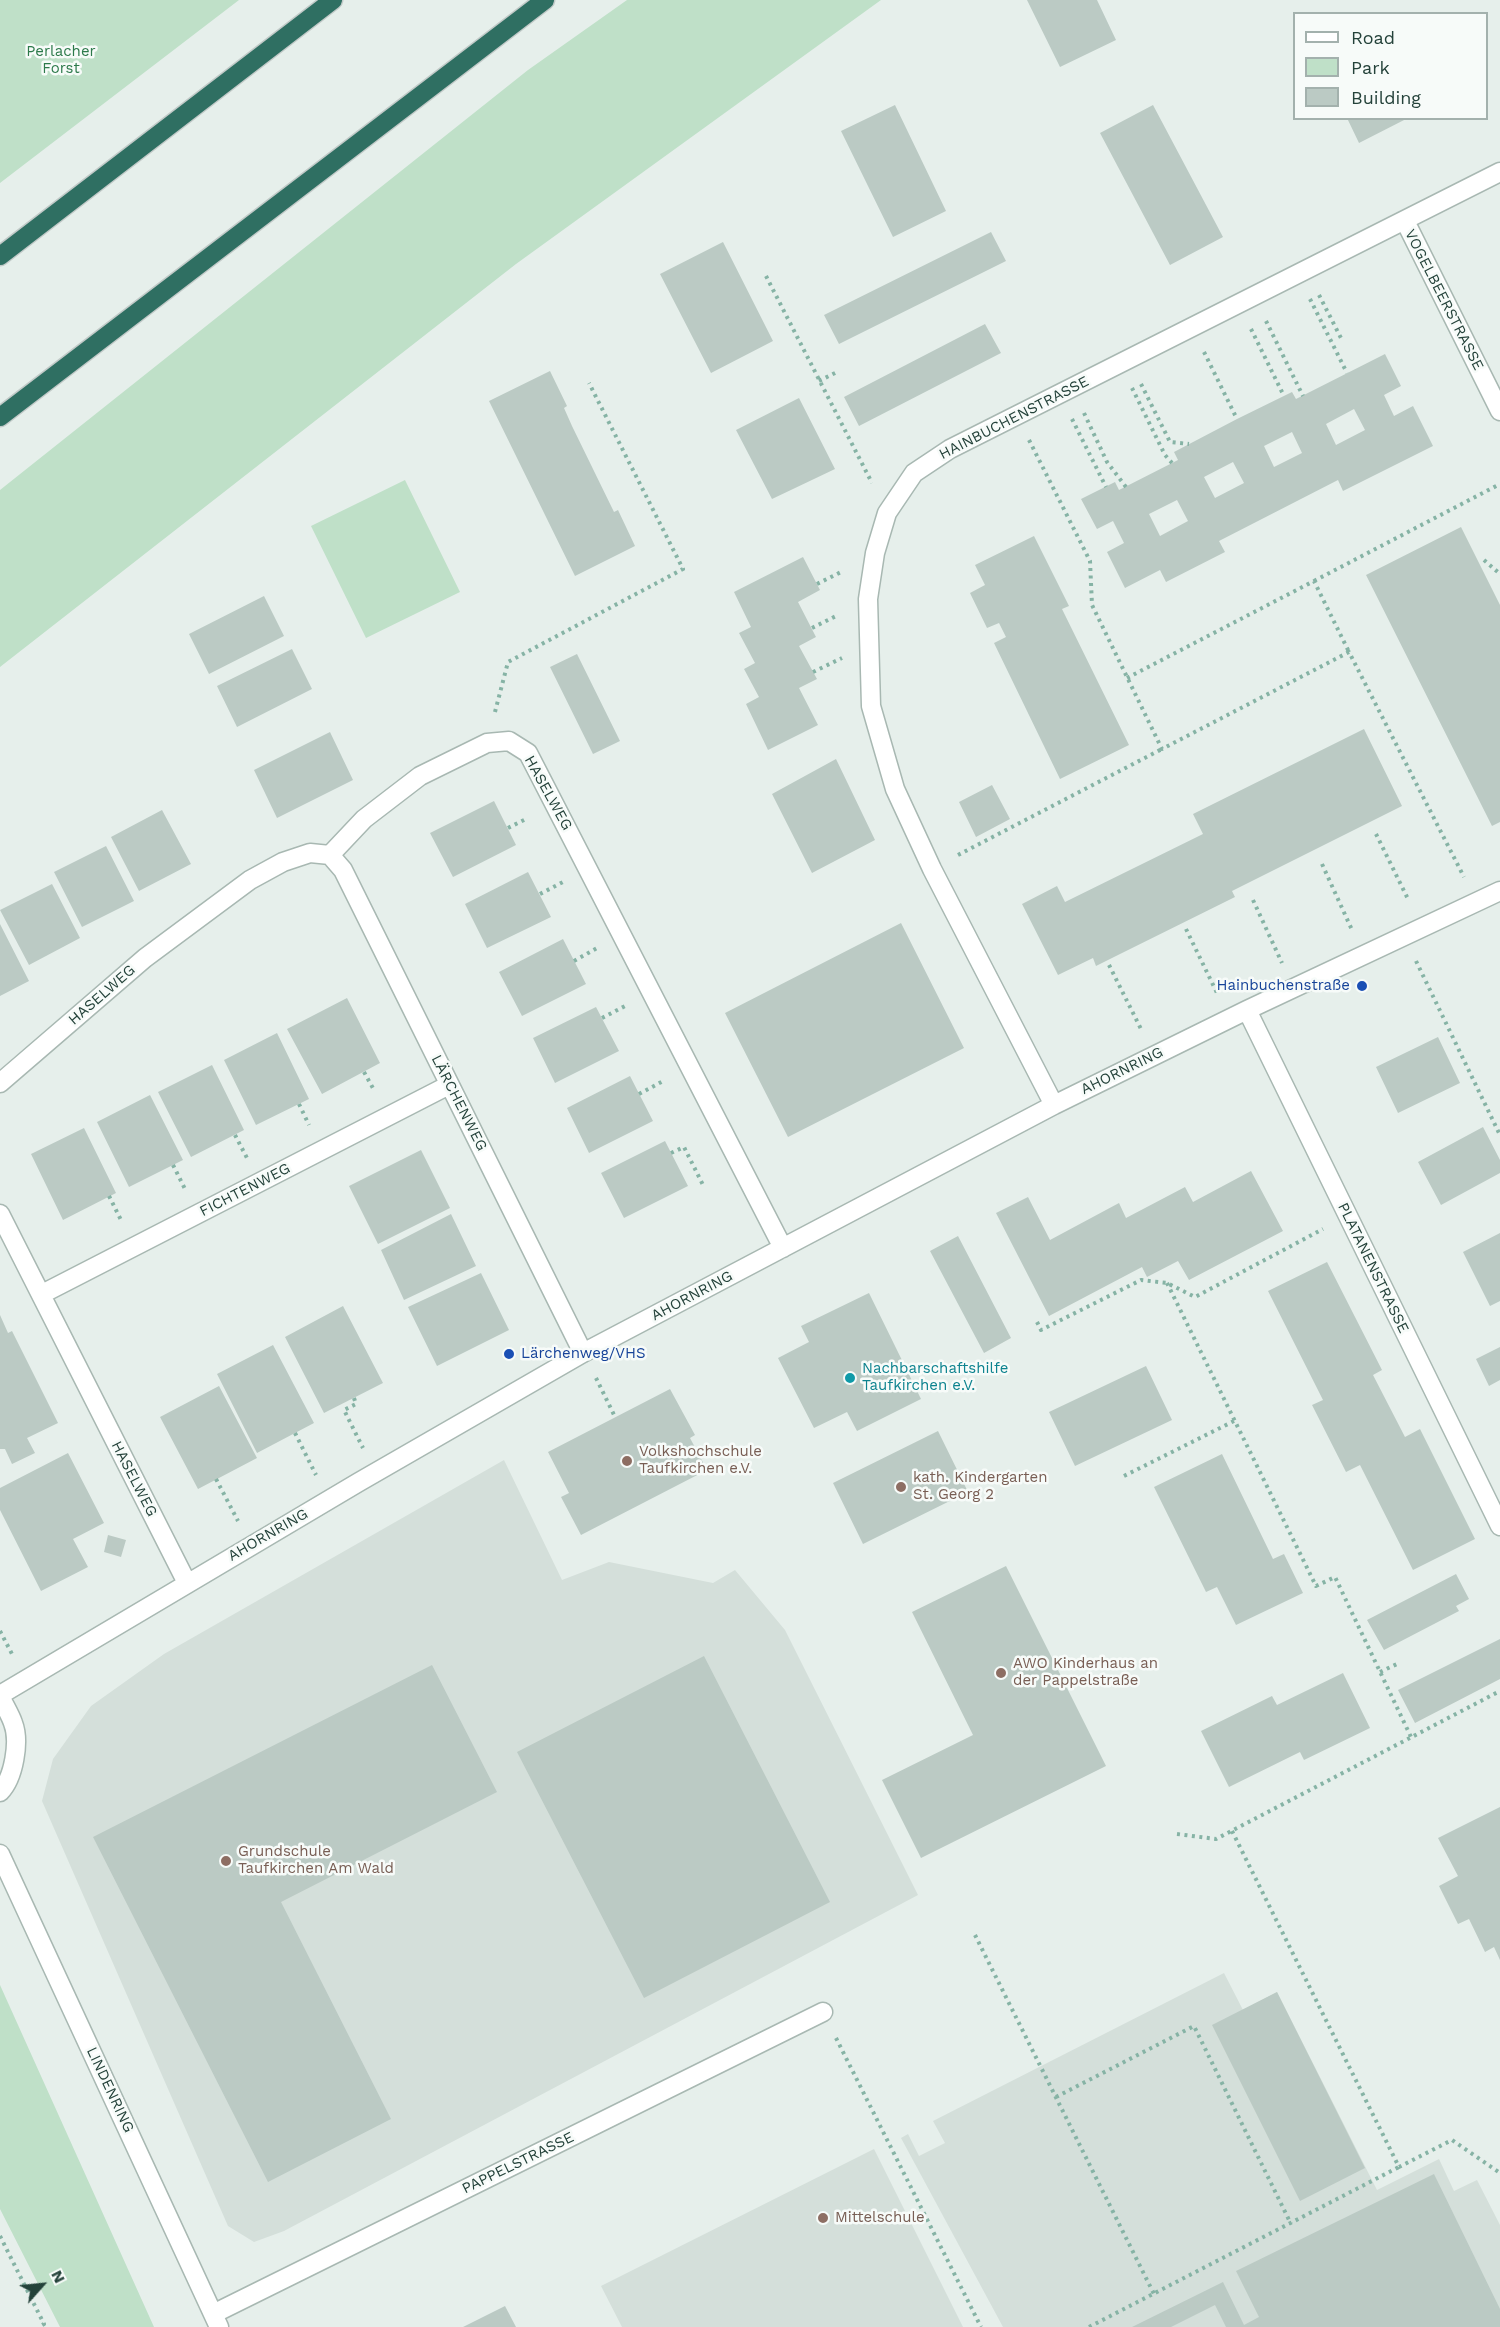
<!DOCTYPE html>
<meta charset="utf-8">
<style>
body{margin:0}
#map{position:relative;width:1500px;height:2327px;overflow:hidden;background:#e6efeb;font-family:"Work Sans",sans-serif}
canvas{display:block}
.legend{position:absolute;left:1293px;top:12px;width:195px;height:108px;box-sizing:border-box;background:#f7fbf9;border:2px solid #a3b1ad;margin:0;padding:8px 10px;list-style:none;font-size:18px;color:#24423a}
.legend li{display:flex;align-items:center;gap:12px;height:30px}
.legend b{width:30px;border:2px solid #a3b1ad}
.north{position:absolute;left:12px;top:2255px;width:60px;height:60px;-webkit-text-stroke:4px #f7fbf9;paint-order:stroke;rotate:63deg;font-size:16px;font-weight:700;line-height:24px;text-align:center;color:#24423a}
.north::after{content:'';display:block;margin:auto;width:21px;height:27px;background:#24423a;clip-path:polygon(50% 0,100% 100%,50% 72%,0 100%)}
</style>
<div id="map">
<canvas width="1500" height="2327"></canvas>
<ul class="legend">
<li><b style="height:8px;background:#fff"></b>Road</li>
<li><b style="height:16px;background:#bfe0c8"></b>Park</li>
<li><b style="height:16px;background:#bbcac4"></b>Building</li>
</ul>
<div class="north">N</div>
</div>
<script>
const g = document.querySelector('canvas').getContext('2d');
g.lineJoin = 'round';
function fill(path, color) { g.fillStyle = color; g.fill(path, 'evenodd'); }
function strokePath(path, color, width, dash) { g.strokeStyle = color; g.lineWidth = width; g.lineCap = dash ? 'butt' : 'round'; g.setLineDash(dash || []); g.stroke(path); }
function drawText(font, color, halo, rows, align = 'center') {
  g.font = font + ' "Work Sans",sans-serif'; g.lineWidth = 5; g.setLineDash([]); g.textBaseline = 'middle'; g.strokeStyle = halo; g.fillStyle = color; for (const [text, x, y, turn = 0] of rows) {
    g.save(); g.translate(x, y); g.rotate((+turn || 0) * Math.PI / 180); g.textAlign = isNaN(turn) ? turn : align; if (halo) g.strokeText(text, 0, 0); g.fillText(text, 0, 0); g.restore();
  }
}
fill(new Path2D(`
 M504,1460L562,1580L609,1562L713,1583L735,1570L785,1630L918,1895L284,2231L254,2242L228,2226L42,1801L53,1759L91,1706L164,1654Z
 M1224,1973L1243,2010L1277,1992L1377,2190L1439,2159L1454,2191L1477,2180L1500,2225V2327H1003L901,2138L908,2134L919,2156L945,2143L933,2121Z
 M874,2149L963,2327H622L601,2286Z`), '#d4dfda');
fill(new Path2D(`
 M0,0H239L0,183Z
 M627,0H881L516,264L0,667V490L528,70Z
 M405,480L460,592L366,638L311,526Z
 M0,1985L154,2327H60L0,2209Z`), '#bfe0c8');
fill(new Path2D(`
 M1027,0H1097L1116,40L1060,67Z
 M895,105L946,211L893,237L841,131Z
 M1153,105L1223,237L1170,265L1100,133Z
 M1347,118H1408L1359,143Z
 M991,232L1006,261L839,344L824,315Z
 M723,242L773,341L711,373L660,274Z
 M985,324L1001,353L859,426L844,397Z
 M1385,354L1401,386L1384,395L1394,416L1413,406L1433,446L1343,491L1338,480L1219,541L1225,552L1166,582L1160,570L1125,588L1107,552L1124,543L1113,521L1097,529L1081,499L1115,482L1119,490L1178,460L1174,452L1237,419L1292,392L1296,399ZM1354,409L1365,430L1336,445L1326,424ZM1292,432L1302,453L1274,467L1264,446ZM1233,462L1244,483L1215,498L1204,477ZM1177,500L1188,521L1160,536L1149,514Z
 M550,371L567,406L564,408L572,426L614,512L618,510L635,546L575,576L489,401Z
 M799,398L835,469L772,499L736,430Z
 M1461,527L1500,605V822L1492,826L1366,575Z
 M1034,536L1069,606L1062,609L1129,745L1060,779L994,643L1006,637L999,623L987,628L970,593L985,585L975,565Z
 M803,557L820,590L798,602L816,637L799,646L817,679L799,688L818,725L768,750L746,704L759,697L744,669L755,663L739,633L751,627L734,592Z
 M264,596L284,636L209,674L189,634Z
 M292,649L312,689L237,727L217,686Z
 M577,654L620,741L593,754L550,667Z
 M1364,729L1402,806L1232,891L1235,897L1114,957L1096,966L1093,958L1058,975L1022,904L1057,886L1065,902L1203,834L1193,814Z
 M330,732L353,780L277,818L254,770Z
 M836,759L875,840L812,873L772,794Z
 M992,785L1010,819L976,837L959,802Z
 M494,801L516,845L453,877L430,833Z
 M162,810L191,864L139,891L111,837Z
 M106,846L134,901L82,927L54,872Z
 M528,872L551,917L487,948L465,904Z
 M52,884L80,938L29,965L0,910Z
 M901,923L964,1048L788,1137L725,1013Z
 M0,924L29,981L0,996Z
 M563,939L586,984L522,1016L499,972Z
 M347,998L380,1063L322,1094L287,1029Z
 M596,1007L619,1051L555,1083L533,1038Z
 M277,1033L309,1099L256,1125L224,1060Z
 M1438,1037L1460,1083L1398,1113L1376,1067Z
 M212,1065L244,1130L191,1157L158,1092Z
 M630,1076L653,1121L589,1153L567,1108Z
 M150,1095L183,1160L129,1187L97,1122Z
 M1483,1127L1500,1160V1173L1441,1205L1418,1162Z
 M84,1128L116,1193L63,1220L31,1154Z
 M665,1141L688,1186L624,1218L601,1173Z
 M421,1150L450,1208L378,1244L349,1186Z
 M1251,1171L1283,1231L1189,1280L1178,1261L1147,1277L1142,1267L1049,1316L996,1213L1028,1197L1050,1240L1119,1203L1126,1218L1185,1187L1193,1202Z
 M451,1214L476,1266L404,1300L381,1250Z
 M1500,1233V1301L1490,1306L1463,1252Z
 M958,1236L1011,1338L984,1353L930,1251Z
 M1327,1262L1382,1370L1373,1375L1405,1437L1420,1429L1475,1539L1413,1570L1360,1465L1346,1472L1312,1405L1323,1400L1268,1291Z
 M481,1273L509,1330L437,1366L408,1307Z
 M869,1293L921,1399L857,1431L847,1412L814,1428L778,1358L809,1342L801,1326Z
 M343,1306L383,1383L324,1413L285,1337Z
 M0,1315L8,1333L12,1331L58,1423L27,1438L35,1453L12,1464L5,1449H0Z
 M273,1345L314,1423L257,1453L217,1374Z
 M1500,1347V1380L1489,1386L1476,1359Z
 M1146,1366L1172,1420L1075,1466L1049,1412Z
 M219,1386L257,1458L198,1489L160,1417Z
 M670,1389L695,1435L690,1438L707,1470L581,1535L561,1497L569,1493L548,1452Z
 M938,1431L968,1492L863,1544L833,1483Z
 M68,1453L104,1523L73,1539L88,1567L41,1591L0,1510V1488Z
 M1222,1454L1273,1559L1284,1554L1303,1593L1236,1625L1217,1587L1206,1592L1154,1487Z
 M108,1535L126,1540L121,1557L104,1552Z
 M1006,1566L1106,1766L921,1858L882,1780L973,1735L912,1612Z
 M1456,1574L1469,1599L1456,1606L1459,1611L1384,1650L1367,1620Z
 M1500,1639V1679L1415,1723L1398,1690Z
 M704,1656L830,1902L644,1998L517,1752Z
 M432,1665L497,1792L281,1902L391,2119L268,2182L93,1837Z
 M1343,1673L1370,1728L1304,1760L1300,1752L1229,1787L1201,1731L1272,1696L1277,1705Z
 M1500,1807V1960L1494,1947L1485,1952L1469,1919L1458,1924L1439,1886L1458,1876L1438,1838Z
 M1277,1992L1365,2168L1300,2201L1212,2025Z
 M1434,2174L1500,2309V2327H1226L1215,2305L1171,2327H1132L1223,2282L1244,2325L1259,2317L1236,2271Z
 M505,2306L516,2327H463Z`), '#bbcac4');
const minor = new Path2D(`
 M1405,221L1500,411
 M330,855L343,870L583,1353
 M1247,1010L1500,1526
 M0,1083L145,958L250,880L283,862L310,853L330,855L364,819L420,776L487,743L509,741L528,753L783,1248
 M1054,1105L932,869L895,789L871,706L868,599L875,553L887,513L914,473L950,449L1500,172
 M0,1214L187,1583
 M42,1294L449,1085
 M0,1695L359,1482L583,1353L1054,1105L1247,1010L1500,891
 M0,1696C4,1705 10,1714 13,1723C20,1741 14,1778 0,1792
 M0,1854L219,2327
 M213,2314L823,2012`);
const highway = new Path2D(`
 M0,256L333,0
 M0,417L545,0`);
strokePath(minor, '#a8b8b2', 21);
strokePath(highway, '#c2cac8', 21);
strokePath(new Path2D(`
 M766,276L872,483
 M1319,295L1342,340
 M1310,299L1347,373
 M1266,321L1303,396
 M1251,329L1284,396
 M1204,352L1237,419
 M819,381L837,372
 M1141,384L1170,442L1189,444
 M1132,388L1165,455L1172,463
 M1084,413L1107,462L1126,487
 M1072,419L1106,487
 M1029,440L1090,561L1092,605L1162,749L1349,652L1464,877
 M1484,560L1500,574
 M1314,581L1500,484
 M817,584L843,571
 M812,628L838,615
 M813,672L842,658
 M1127,678L1314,581L1349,652
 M495,712L508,662L683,569L589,383
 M508,828L528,818
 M1376,834L1409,901
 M958,855L1162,749
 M1322,864L1352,930
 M540,894L563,882
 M1253,900L1282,963
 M1186,929L1217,993
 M574,961L597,948
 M1416,961L1500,1135
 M1109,965L1142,1031
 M602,1018L627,1005
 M364,1072L374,1090
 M639,1094L665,1080
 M299,1104L309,1125
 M235,1135L247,1158
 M671,1153L684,1147L703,1185
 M173,1165L185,1189
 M109,1196L121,1220
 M1167,1283L1316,1586L1335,1577L1411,1737
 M1037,1322L1041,1330L1141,1280L1167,1283L1195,1297L1323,1229
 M596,1378L615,1417
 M354,1398L356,1404L344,1410L363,1448
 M295,1433L316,1475
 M1124,1476L1234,1421
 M216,1479L238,1521
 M0,1631L12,1654
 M1380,1672L1397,1664
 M1232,1831L1399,2167L1452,2140L1500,2173
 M1177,1834L1216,1839L1500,1691
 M975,1935L1154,2294
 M836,2038L981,2327
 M1056,2097L1194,2026L1291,2224
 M0,2236L44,2324L39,2327
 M1089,2327L1399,2167`), '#86b3a5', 4, [3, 4.5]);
strokePath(minor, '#fff', 18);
strokePath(highway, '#2f6f62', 18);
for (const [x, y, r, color] of [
 [1362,986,6,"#1a4fb4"],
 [509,1354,6,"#1a4fb4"],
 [850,1378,6,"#0f9aa8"],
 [627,1461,6,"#8d6e63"],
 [901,1487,6,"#8d6e63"],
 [1001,1673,6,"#8d6e63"],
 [226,1861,6,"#8d6e63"],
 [823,2218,6,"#8d6e63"]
]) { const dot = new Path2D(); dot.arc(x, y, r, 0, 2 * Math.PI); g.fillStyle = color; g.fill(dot); strokePath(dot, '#f7fbf9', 2); }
drawText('15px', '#2d7a4b', '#f7fbf9', [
 ["Perlacher",61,52],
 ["Forst",61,69]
]);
drawText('15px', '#24423a', '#f7fbf9', [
 ["VOGELBEERSTRASSE",1444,300,63],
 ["HAINBUCHENSTRASSE",1014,418,-27],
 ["HASELWEG",548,793,61],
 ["HASELWEG",102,995,-41],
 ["AHORNRING",1122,1071,-26],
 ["LÄRCHENWEG",459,1103,63],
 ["FICHTENWEG",245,1190,-27],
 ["PLATANENSTRASSE",1373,1268,64],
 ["AHORNRING",692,1296,-28],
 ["HASELWEG",134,1479,63],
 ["AHORNRING",268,1535,-30],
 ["LINDENRING",110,2090,65],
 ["PAPPELSTRASSE",518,2163,-26]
]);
drawText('15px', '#164399', '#f7fbf9', [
 ["Hainbuchenstraße",1350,986],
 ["Lärchenweg/VHS",521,1354,"left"]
], 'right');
drawText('15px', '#0d838f', '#f7fbf9', [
 ["Nachbarschaftshilfe",862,1369],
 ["Taufkirchen e.V.",862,1386]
], 'left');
drawText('15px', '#785e54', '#f7fbf9', [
 ["Volkshochschule",639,1452],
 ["Taufkirchen e.V.",639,1469],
 ["kath. Kindergarten",913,1478],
 ["St. Georg 2",913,1495],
 ["AWO Kinderhaus an",1013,1664],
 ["der Pappelstraße",1013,1681],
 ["Grundschule",238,1852],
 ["Taufkirchen Am Wald",238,1869],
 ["Mittelschule",835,2218]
], 'left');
</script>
